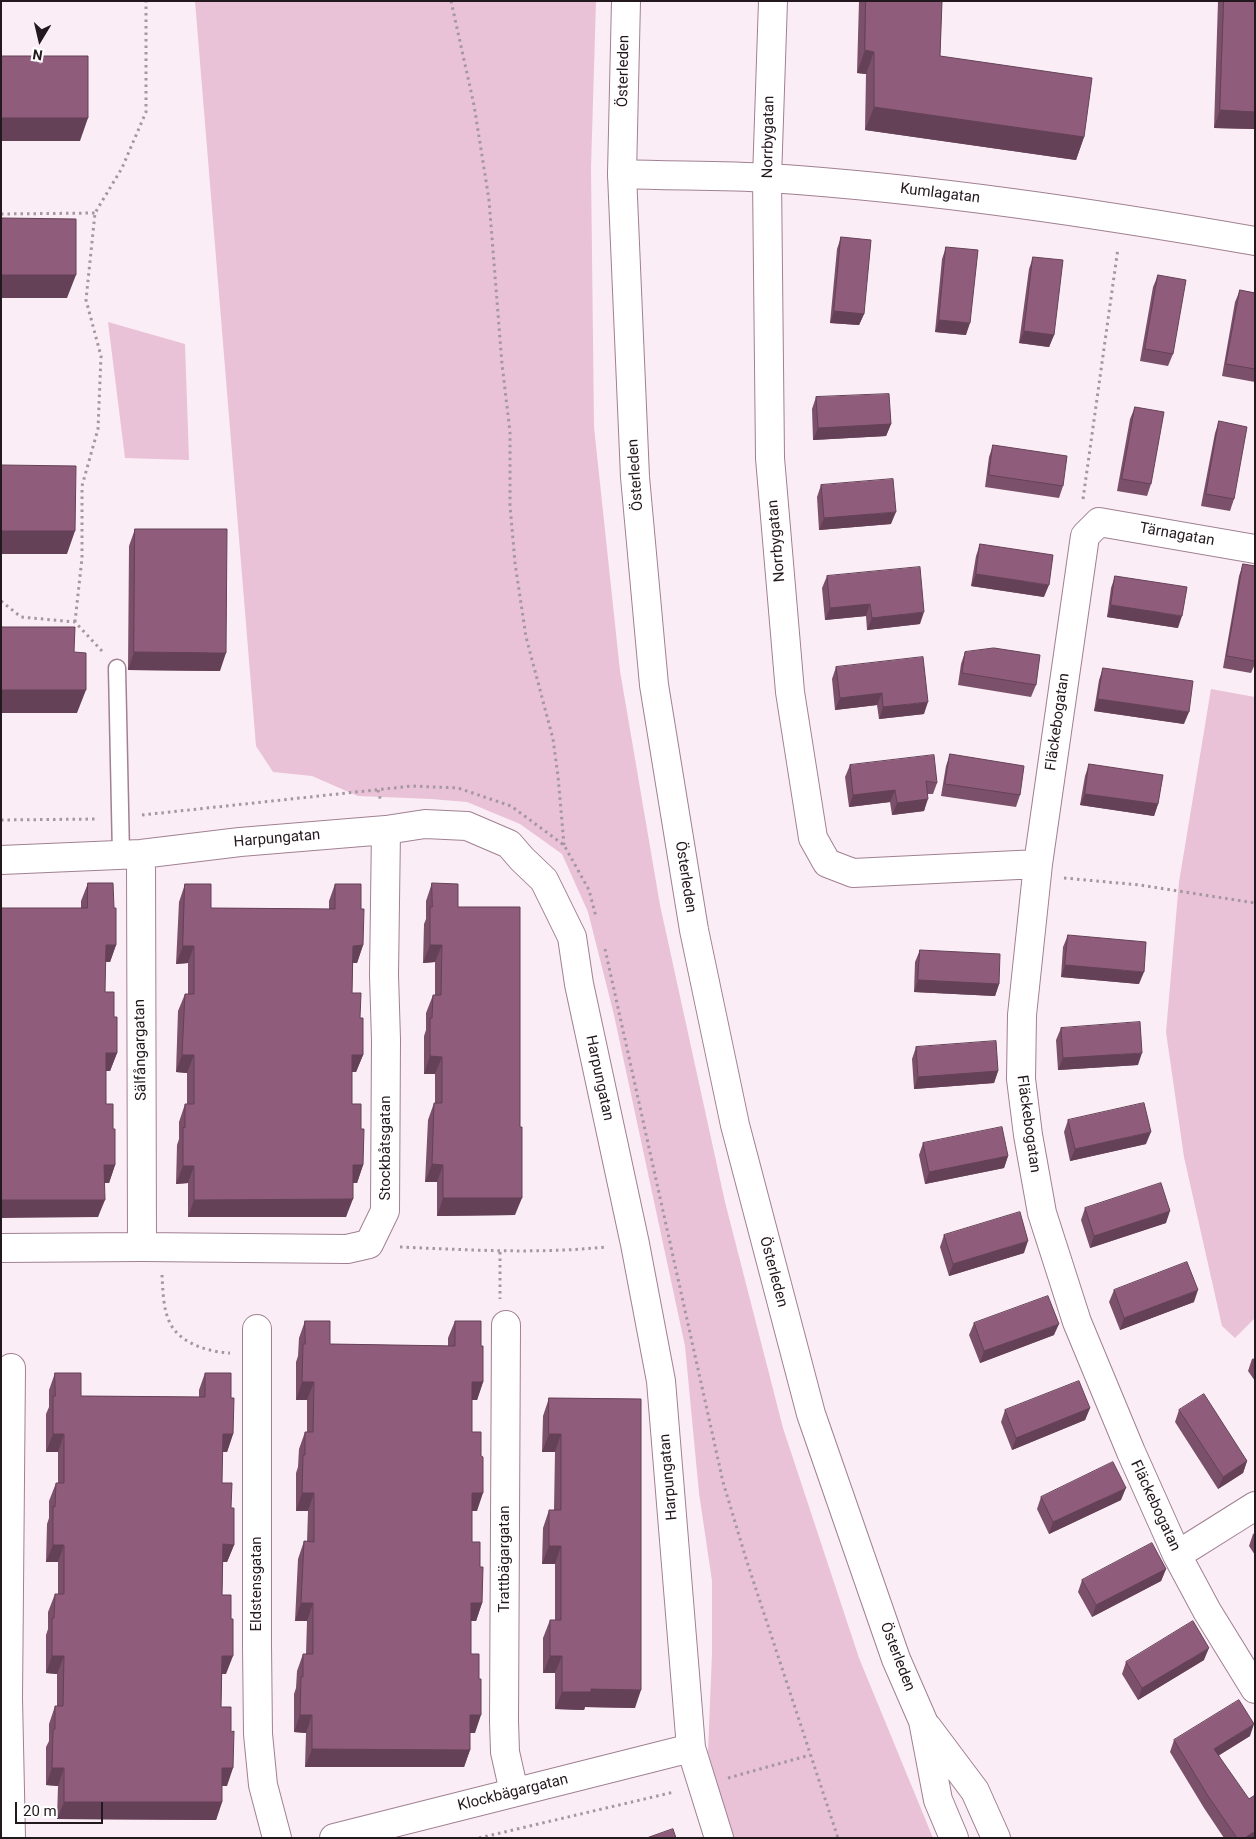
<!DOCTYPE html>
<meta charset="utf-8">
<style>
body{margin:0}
#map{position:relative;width:1256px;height:1839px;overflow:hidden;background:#fbedf5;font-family:Roboto,sans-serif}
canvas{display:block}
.frame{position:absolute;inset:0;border:2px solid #24181f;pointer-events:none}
.north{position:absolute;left:15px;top:15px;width:50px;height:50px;-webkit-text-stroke:4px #fff;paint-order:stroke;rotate:189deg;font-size:14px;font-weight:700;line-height:20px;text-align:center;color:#24181f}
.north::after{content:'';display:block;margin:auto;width:18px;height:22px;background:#24181f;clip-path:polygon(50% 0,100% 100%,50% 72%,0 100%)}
.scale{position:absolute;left:15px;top:1802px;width:88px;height:22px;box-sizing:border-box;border:2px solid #24181f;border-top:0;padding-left:6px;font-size:15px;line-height:18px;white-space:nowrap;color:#24181f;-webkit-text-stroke:4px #fff;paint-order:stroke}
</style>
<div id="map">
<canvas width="1256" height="1839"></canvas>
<div class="frame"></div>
<div class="north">N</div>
<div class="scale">20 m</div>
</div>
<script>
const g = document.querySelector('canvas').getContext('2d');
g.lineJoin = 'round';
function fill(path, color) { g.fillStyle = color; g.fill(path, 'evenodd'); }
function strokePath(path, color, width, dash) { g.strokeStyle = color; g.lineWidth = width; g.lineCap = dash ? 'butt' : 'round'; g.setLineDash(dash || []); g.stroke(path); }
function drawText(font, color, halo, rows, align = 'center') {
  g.font = font + ' Roboto,sans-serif'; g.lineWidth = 4; g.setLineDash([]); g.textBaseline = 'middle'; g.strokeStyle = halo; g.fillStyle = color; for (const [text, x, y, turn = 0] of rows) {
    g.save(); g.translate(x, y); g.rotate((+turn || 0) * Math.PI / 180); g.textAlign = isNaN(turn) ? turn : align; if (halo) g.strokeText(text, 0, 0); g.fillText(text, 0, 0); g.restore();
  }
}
fill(new Path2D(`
 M195,1H596L591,168L594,427L620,671L660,905L725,1202L783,1428L859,1658L933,1838H733L708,1752L712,1653V1581L699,1493L685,1346L614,1015L588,912L562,854L520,824L467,802L431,799L358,796L312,776L273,772L256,746Z
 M108,322L185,344L189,460L125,458Z
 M1211,689L1255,697V1318L1235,1338L1222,1326L1184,1157L1166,1032L1179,882Z`), '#e9c2d8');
const service = new Path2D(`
 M117,668L121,855`);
const minor = new Path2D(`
 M773,1L767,178L770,458L790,692L813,838L827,863L853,873L1038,864
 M622,174C671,176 721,175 770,178C933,189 1094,213 1255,241
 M1255,549L1099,522L1085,536L1038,864L1022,1015L1021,1079L1028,1135L1042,1213L1077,1322L1131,1452L1177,1555L1207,1611L1255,1689
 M141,854L142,1247
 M1,860L141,854L240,842L386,830L425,824L467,826L509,844L522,859L544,880L572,937L579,984L635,1244L661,1381L691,1748L719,1838
 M1,1248L142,1247L347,1249L369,1244L385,1211L386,1040L384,975L386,830
 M506,1325L504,1721L505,1752L514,1792
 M257,1329V1645L258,1734L263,1785L277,1838
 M1177,1555L1255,1506
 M11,1838L8,1698L11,1368
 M334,1838L691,1748`);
const secondary = new Path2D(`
 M626,1L622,174L635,477L654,685L694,930L735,1125L811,1414L896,1659L923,1721L938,1800L954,1838
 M927,1727L975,1791L996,1838`);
strokePath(service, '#a08092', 19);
strokePath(minor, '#a08092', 30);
strokePath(secondary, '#a08092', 30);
strokePath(new Path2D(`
 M451,1L474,105L489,200L502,364L510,432V505L515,563L526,637L553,739L558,776L564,845
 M1,214L95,213
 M1083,499L1118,248
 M1,601L21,617L75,622L102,651
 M75,622L82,558V486L98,429L101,356L86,300L95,213L122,168L146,112V1
 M378,790L381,802
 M142,815L412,786L458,788L511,806L564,845L589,890L596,917
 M1,820L98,819
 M1064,878L1140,885L1255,903
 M605,949L723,1482L747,1562L838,1838
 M400,1247C469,1250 537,1254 606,1247
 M500,1252V1299
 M162,1275C163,1291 163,1311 171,1325C182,1344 209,1352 230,1353
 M728,1778L810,1755
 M479,1838L674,1792`), '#a4979e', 3, [2.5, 4]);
strokePath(service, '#fff', 16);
strokePath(minor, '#fff', 28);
strokePath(secondary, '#fff', 28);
fill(new Path2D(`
 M859,1H942L940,56L1084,137L1076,160L865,130L866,74L857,73Z
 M1218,1H1255V129L1214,128Z
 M841,237L864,314L859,325L830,323L837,249Z
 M946,247L966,335L935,332L942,259Z
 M1033,257L1054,335L1049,347L1019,343L1029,269Z
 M1158,275L1173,354L1168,366L1140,361L1153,287Z
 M1240,290L1255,293V382L1222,376L1235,302Z
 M816,397L891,424L886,436L813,440L812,409Z
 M1135,407L1151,484L1147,496L1117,491L1130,419Z
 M1219,421L1234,499L1230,511L1201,506L1215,433Z
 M993,445L1063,486L1059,498L985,487L989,457Z
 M821,485L891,524L819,530L817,497Z
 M135,529L220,671L128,670L129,546Z
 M980,544L1044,597L971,586L976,556Z
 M1243,564L1255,566V664L1251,673L1223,668L1239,576Z
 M827,576L920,624L867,630L866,616L825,620L822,588Z
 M1115,576L1178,628L1107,617L1111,588Z
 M965,652L1036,685L1031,697L958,685L961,664Z
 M836,667L924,714L879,719L877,705L835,710L832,679Z
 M1103,668L1184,724L1094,711L1099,680Z
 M950,754L1020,795L1016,807L941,796L946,766Z
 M1089,764L1158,804L1154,816L1080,805L1085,776Z
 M850,765L937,783L933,794H928L924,811L892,815L890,802L849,807L845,777Z
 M88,883L114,908L116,945L110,962H105V992L114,1017L117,1053L110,1071H106V1104L113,1129L115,1165L109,1183H104L98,1217L81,908V901Z
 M432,883L458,907L515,1215L437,1216V1182H425L428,1120L434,1103H435V1074H424V1036L426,1030V1013L433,995H435V962L423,963L424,924L426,919V901Z
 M185,884L211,908L329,909V901L335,884L361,909L363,945L357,963H353L352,993L360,1018L363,1055L356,1072H352V1104L361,1129L363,1165L357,1183H353L346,1217H188V1183L176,1184L177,1145L179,1139V1122L185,1104H187V1073L176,1072L178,1011L185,994H188V963L176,964L179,902Z
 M1068,935L1139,984L1061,977L1063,947Z
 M920,950L999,984L995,996L914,992L915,962Z
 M1061,1028L1138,1065L1058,1070L1056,1040Z
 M916,1047L998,1071L994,1083L914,1089L912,1059Z
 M1068,1120L1146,1144L1070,1161L1064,1132Z
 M923,1143L1008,1156L1004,1168L925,1184L919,1155Z
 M1085,1208L1166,1223L1090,1248L1081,1220Z
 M944,1235L1024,1253L949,1276L940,1247Z
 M1114,1290L1194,1302L1120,1330L1109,1302Z
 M305,1321L330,1344L448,1346V1338L455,1321L481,1346L483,1382L477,1400H472V1432L477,1511H472V1542L480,1567L482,1603L476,1621H471V1654L475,1733H470V1750L464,1767H305L306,1733L294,1732V1694L296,1688L297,1671L303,1654H306L307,1621H295L298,1559L304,1541L307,1542L308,1511H296V1473L298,1467L299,1449L305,1432H307V1400H296V1362L298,1356L299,1338Z
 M974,1323L1054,1335L980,1363L969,1335Z
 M1255,1358V1381L1248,1371L1252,1359Z
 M55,1373L81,1396L199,1397V1390L205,1373L231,1398L233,1434L227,1452H222V1483L231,1508L234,1545L227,1562H223L222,1595L226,1674H222L221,1707L227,1786H222V1802L216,1820L57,1819L58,1786L46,1785V1747L49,1741V1724L55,1706H57V1674L46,1673V1635L48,1629V1612L55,1594H58V1562H46L47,1524L49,1518V1501L56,1483H58V1452H46V1414L49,1407V1390Z
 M549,1398L641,1399L635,1708L585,1707L584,1710L555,1709V1673H543V1638L550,1620H555V1564H542L543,1528L549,1510H554L555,1452H542L543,1416Z
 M1090,1408L1085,1420L1012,1450L1001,1422L1005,1410Z
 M1179,1410L1247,1461L1243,1473L1218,1489L1175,1422Z
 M1041,1497L1121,1500L1049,1534L1037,1509Z
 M1255,1533V1555L1249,1546L1253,1534Z
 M1166,1569L1161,1581L1092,1617L1078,1592L1082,1580Z
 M1204,1660L1138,1700L1122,1674L1126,1662Z
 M1250,1736L1219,1755L1255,1838H1224L1204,1808L1170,1752L1174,1740Z`), '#7b506a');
fill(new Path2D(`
 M865,50L874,52L866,74L857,73Z
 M874,107L1084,137L1076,160L865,130Z
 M1220,110L1255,112V129L1214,128Z
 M1,118H88L80,141H1Z
 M1,275H76L67,298H1Z
 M834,311L864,314L859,325L830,323Z
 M939,320L970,323L966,335L935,332Z
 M1024,331L1054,335L1049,347L1019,343Z
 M891,424L886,436L813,440L818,428Z
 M896,512L891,524L819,530L824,518Z
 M1,531H75L67,554H1Z
 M976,574L1049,585L1044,597L971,586Z
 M870,604L866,616L825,620L830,608Z
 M1111,605L1182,616L1178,628L1107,617Z
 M924,612L920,624L867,630L872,618Z
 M134,652L226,653L220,671L128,670Z
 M1,690H86L77,713H1Z
 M882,693L877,705L835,710L840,698Z
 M1098,699L1189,712L1184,724L1094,711Z
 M928,702L924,714L879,719L883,707Z
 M895,790L890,802L849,807L853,795Z
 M1085,794L1158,804L1154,816L1080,805Z
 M928,799L924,811L892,815L897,803Z
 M106,945H116L110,962H99Z
 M363,945L357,963H346L353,946Z
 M430,945H442L435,962L423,963Z
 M183,946H194L188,963L176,964Z
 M1065,965L1144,972L1139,984L1061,977Z
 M918,980L999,984L995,996L914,992Z
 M106,1053H117L110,1071H100Z
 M1142,1053L1138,1065L1058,1070L1063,1058Z
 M182,1055H194L187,1073L176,1072Z
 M352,1055H363L356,1072H346Z
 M430,1056L442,1057L435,1074H424Z
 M998,1071L994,1083L914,1089L918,1077Z
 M1151,1132L1146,1144L1070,1161L1075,1149Z
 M1008,1156L1004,1168L925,1184L929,1172Z
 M432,1164L443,1165L437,1182H425Z
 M104,1165H115L109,1183H98Z
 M353,1165H363L357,1183H346Z
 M183,1166H194L188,1183L176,1184Z
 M443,1198H522L515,1215L437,1216Z
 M353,1199L346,1217H188L194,1200Z
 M1,1200H105L98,1217L1,1218Z
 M1170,1211L1166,1223L1090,1248L1094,1236Z
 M1028,1241L1024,1253L949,1276L953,1264Z
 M1198,1290L1194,1302L1120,1330L1124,1318Z
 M1059,1324L1054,1335L980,1363L984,1351Z
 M302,1382H314L307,1400H296Z
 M472,1382H483L477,1400H466Z
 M1090,1408L1085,1420L1012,1450L1016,1438Z
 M53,1434H64L58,1452H46Z
 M223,1434H233L227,1452L216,1451Z
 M549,1434H561L555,1452H542Z
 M1247,1461L1243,1473L1218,1489L1223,1477Z
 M1126,1488L1121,1500L1049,1534L1053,1522Z
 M302,1493H314L308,1511H296Z
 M472,1493H483L477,1511H466Z
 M223,1544L234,1545L227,1562H216Z
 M53,1545H64L58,1562H46Z
 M549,1546H561L555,1564H542Z
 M1166,1569L1161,1581L1092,1617L1096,1605Z
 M301,1603H313L307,1621H295Z
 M471,1603H482L476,1621H465Z
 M1209,1648L1204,1660L1138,1700L1142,1688Z
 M52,1656H64L57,1674L46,1673Z
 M222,1656H233L226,1674L216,1673Z
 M550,1656H562L555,1673H543Z
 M591,1689L641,1690L635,1708L585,1707L584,1710L555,1709L562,1692Z
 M300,1715H312L306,1733L294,1732Z
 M470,1715H481L475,1733H464Z
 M1254,1724L1250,1736L1210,1761L1214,1749Z
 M312,1749L470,1750L464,1767H305Z
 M52,1768H64L58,1786L46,1785Z
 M222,1768H233L227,1786L216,1785Z
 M64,1802H222L216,1820L57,1819Z
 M1255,1831V1838H1245Z`), '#644156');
const building = new Path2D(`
 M866,1H942L940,56L1092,78L1084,137L874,107V52L865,50Z
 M1224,1H1255V112L1220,110Z
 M1,56H88V118H1Z
 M1,218L76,219V275H1Z
 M841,237L871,240L864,314L834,311Z
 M946,247L978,250L970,323L939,320Z
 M1033,257L1063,260L1054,335L1024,331Z
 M1158,275L1186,280L1173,354L1145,349Z
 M1240,290L1255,293V369L1226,364Z
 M889,394L891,424L818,428L816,397Z
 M1135,407L1164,412L1151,484L1122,479Z
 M1219,421L1247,427L1234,499L1206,494Z
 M993,445L1067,456L1063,486L989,475Z
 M1,465L76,466L75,531H1Z
 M893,479L896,512L824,518L821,485Z
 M135,529H227L226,653L134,652Z
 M980,544L1053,555L1049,585L976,574Z
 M1243,564L1255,566V661L1227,656Z
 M920,567L924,612L872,618L870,604L830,608L827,576Z
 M1115,576L1187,587L1182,616L1111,605Z
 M1,627H75L74,652L86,653V690H1Z
 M994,648L1040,655L1036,685L962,673L965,652Z
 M923,657L928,702L883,707L882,693L840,698L836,667Z
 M1103,668L1193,681L1189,712L1098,699Z
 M950,754L1024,766L1020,795L945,784Z
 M934,755L937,783L926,781L928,799L897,803L895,790L853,795L850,765Z
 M1089,764L1163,775L1158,804L1085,794Z
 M88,883H113L114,908H116V945H106L105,992H114V1017H117V1053H106V1104H113V1129H115V1165H104L105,1200H1V908H87Z
 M432,883L458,884V907H520V1127H522V1198H443V1165L432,1164L434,1103H442V1057L430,1056V1018H432L433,995H441L442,945H430V907H432Z
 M185,884H211V908L335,909V884H361V909H364L363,945L353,946L352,993H361L360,1018H363V1055H352V1104H361V1129H364L363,1165H353V1199L194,1200V1166H183V1127L185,1128V1104H194V1055H182L185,994H194V946H183Z
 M1068,935L1146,942L1144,972L1065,965Z
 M920,950L1000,954L999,984L918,980Z
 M1140,1022L1142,1053L1063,1058L1061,1028Z
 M996,1041L998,1071L918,1077L916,1047Z
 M1144,1103L1151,1132L1075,1149L1068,1120Z
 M1002,1127L1008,1156L929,1172L923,1143Z
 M1161,1183L1170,1211L1094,1236L1085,1208Z
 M1020,1212L1028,1241L953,1264L944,1235Z
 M1187,1262L1198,1290L1124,1318L1114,1290Z
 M1048,1296L1059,1324L984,1351L974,1323Z
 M305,1321H330V1344L455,1346V1321H481V1346H483V1382H472V1432H481V1456L483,1457V1493H472V1542H480V1567H483L482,1603H471V1654H479V1679H481V1715H470V1750L312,1749V1715H300L301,1677H303V1654H313V1603H301L304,1541L314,1542V1493H302L303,1455H305V1432H313L314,1382H302L303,1344H305Z
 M55,1373H81V1396L205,1397V1373H231V1398H234L233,1434H223L222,1483H232L231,1508H234V1545L223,1544L222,1595H231V1619H233V1656H222L221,1707H231V1732L234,1731L233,1768H222V1802H64V1768H52L53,1730L55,1729V1706H63L64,1656H52V1618H54L55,1594H64V1545H53V1506L55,1507L56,1483H64V1434H53V1396H55Z
 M1079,1381L1090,1408L1016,1438L1005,1410Z
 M1204,1394L1247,1461L1223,1477L1179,1410Z
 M549,1398L641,1399V1690L591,1689V1692H562V1656H550V1620H561V1546H549V1510H561V1434H549Z
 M1113,1462L1126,1488L1053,1522L1041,1497Z
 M1152,1543L1166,1569L1096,1605L1082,1580Z
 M1193,1621L1209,1648L1142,1688L1126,1662Z
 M1239,1700L1254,1724L1214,1749L1249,1799L1255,1795V1831L1245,1838H1237L1208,1796L1174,1740Z
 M673,1829L676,1838H647Z`);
fill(building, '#8f5d7b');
strokePath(building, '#644156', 1);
drawText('15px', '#24181f', '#fff', [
 ["Österleden",624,71,-89],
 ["Norrbygatan",769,137,-89],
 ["Kumlagatan",940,194,7],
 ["Österleden",636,475,-94],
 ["Tärnagatan",1177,535,10],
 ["Norrbygatan",777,541,-95],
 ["Fläckebogatan",1058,722,-82],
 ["Harpungatan",277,839,-5],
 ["Österleden",685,877,81],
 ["Sälfångargatan",141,1050,-91],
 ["Harpungatan",599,1078,78],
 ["Fläckebogatan",1028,1124,82],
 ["Stockbåtsgatan",386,1148,-90],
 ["Österleden",773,1272,75],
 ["Harpungatan",669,1477,-95],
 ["Fläckebogatan",1155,1506,65],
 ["Trattbägargatan",505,1559,-90],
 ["Eldstensgatan",257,1584,-90],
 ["Österleden",897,1657,69],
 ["Klockbägargatan",513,1793,-14]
]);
</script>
